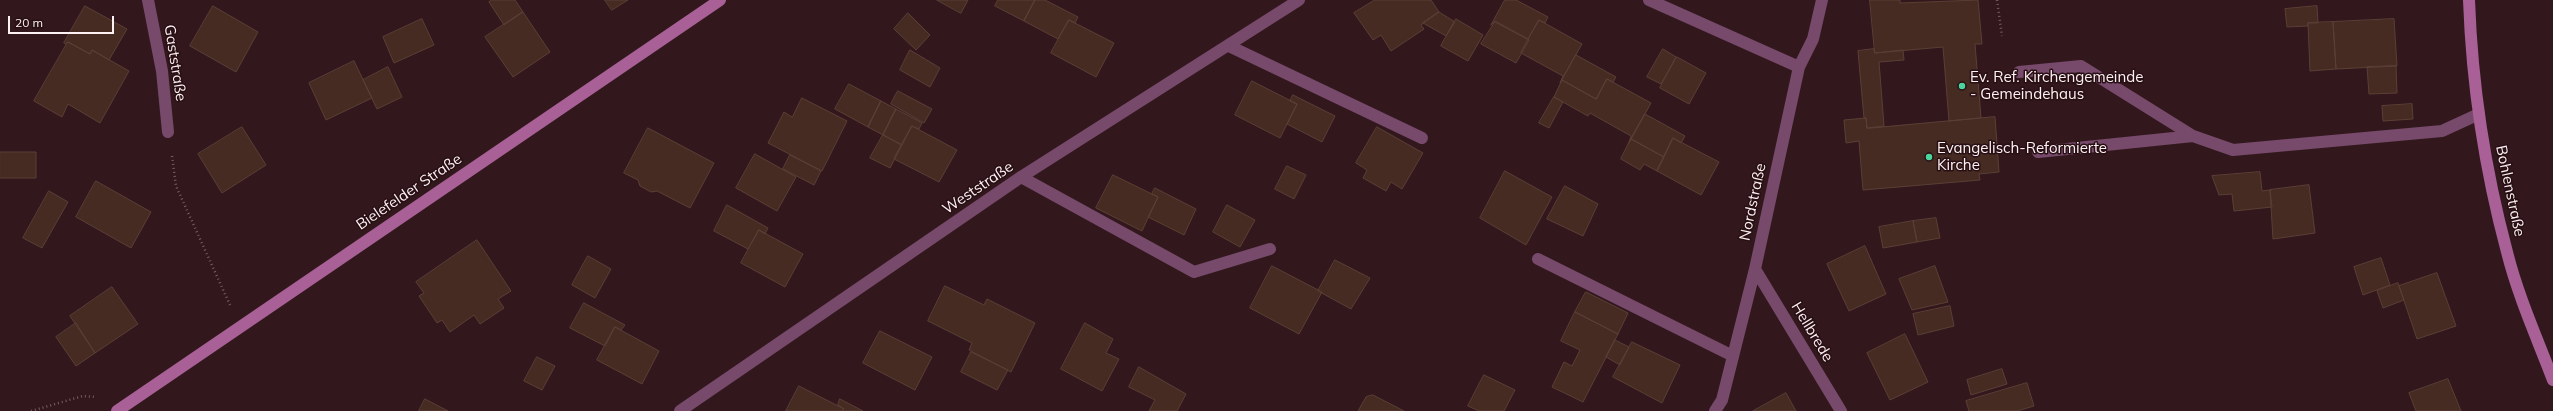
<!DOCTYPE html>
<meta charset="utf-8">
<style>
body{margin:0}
#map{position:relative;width:2553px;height:411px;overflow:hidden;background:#32181d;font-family:Mulish,sans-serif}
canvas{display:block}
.scale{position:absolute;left:8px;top:16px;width:106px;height:18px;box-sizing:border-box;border:2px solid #fdf1f3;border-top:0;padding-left:5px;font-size:12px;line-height:14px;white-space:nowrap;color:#fdf1f3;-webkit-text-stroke:3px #280f14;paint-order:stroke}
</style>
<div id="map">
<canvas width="2553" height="411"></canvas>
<div class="scale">20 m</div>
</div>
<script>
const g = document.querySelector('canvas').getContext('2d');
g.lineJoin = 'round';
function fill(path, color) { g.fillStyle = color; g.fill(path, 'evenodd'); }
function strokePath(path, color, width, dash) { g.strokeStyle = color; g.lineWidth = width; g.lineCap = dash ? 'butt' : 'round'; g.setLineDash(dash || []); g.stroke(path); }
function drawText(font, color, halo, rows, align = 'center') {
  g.font = font + ' Mulish,sans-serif'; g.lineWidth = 3; g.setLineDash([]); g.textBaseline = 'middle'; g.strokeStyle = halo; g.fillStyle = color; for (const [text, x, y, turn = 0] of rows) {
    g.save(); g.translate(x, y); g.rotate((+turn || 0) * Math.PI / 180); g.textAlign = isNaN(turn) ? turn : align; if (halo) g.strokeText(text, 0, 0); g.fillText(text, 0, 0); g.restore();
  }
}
const building = new Path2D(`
 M492,0H515L523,12L504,25L489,2Z
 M605,0H628L612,10Z
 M937,0H968L961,13Z
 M998,0H1035L1024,21L995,6Z
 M1035,0H1045L1078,17L1075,23L1069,20L1058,39L1024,21Z
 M1375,0H1431L1439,12L1421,25L1424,29L1391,51L1381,35L1373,40L1354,13Z
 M1505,0H1516L1548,17L1545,23L1539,20L1528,39L1495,21L1491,25Z
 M1870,0H1900V3L1978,0L1982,44H1975L1981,118L1949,121L1943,47L1875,53Z
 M85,6L127,29L109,60L92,50L90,54L68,42L66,44L64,43Z
 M213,6L258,32L236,72L190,46Z
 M2317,6L2318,23H2308V26L2287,27L2285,9Z
 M523,12L550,52L513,77L485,37Z
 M1439,12L1455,22L1446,36L1423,23Z
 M908,13L930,35L916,50L894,29Z
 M422,19L434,45L394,63L383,37Z
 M1456,19L1483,35L1468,61L1441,46Z
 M2394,19L2397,66L2336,69L2333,22Z
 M1069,20L1114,43L1096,77L1051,53Z
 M1539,20L1582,44L1560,83L1563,76L1521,53Z
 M1495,22L1529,40L1516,63L1481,44Z
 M2333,22L2336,69L2310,71L2308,23Z
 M68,42L90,54L92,50L129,71L100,123L68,104L62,117L34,101Z
 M1663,49L1676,57L1661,84L1647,77Z
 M1874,49L1875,53L1903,50L1904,60L1879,62L1884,126L1867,128L1866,118H1864L1858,51Z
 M910,50L940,68L930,87L900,70Z
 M1576,55L1616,77L1613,82L1607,79L1596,99L1562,80Z
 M1677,57L1706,73L1689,104L1660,88Z
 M354,61L372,98L326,120L309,83Z
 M2396,66L2397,93L2369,94L2367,67Z
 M388,67L402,97L377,109L363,80Z
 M1607,79L1651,103L1629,143L1631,136L1590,113L1588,116L1554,97L1562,80L1596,99Z
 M1252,81L1297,104L1280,138L1235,115Z
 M849,84L881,101L868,127L835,109Z
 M898,91L932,109L924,123L891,104Z
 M1293,95L1335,116L1322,142L1287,124L1297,104L1290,101Z
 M1554,97L1563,102L1549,128L1539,123Z
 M802,98L847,121L822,171L768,143L784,112L792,117Z
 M881,101L896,109L883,135L868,127Z
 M2412,104L2413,119L2383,121L2382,106Z
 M896,109L922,123L919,129L912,126L902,145L883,135Z
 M1645,114L1685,136L1681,143L1673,138L1664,157L1631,139Z
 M1995,117L1999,172L1979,174L1980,180L1863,190L1859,141L1846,143L1844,120L1866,118L1867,128Z
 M912,126L957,150L939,182L894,159Z
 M242,127L266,165L222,193L198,154Z
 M1377,127L1423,153L1402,189L1391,182L1386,191L1363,178L1367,170L1356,163Z
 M648,128L714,163L690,208L657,191L651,192L640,186L638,180L624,173Z
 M883,135L902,145L890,168L870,158Z
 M1673,138L1719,162L1701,195L1657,171Z
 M1631,139L1664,157L1657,171L1644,164L1640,170L1621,159Z
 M0,152H36V178H0Z
 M755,154L796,177L777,211L736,188Z
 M790,155L821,171L814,185L783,169Z
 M1287,166L1306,175L1294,199L1275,189Z
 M1505,171L1552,197L1526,245L1480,218Z
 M2260,172L2262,191L2270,190L2272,207L2234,211L2232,194L2219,195L2212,176Z
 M1113,175L1158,197L1142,231L1096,208Z
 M96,181L151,212L131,248L76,217Z
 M2309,185L2315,233L2273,239L2270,190Z
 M1565,186L1598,204L1583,236L1547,219Z
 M1155,188L1196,209L1184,235L1148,217L1158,197L1152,194Z
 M49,191L68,202L42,248L23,238Z
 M727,205L768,228L765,234L759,230L748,249L714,231Z
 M1227,205L1255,220L1240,247L1213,232Z
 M1936,218L1940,238L1917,242L1913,221Z
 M1913,221L1917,242L1883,248L1879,227Z
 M759,230L803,254L785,287L741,263Z
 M477,240L511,291L498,299L504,308L480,324L474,315L450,332L442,320L437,323L419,296L424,293L416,282Z
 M1865,246L1886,294L1849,311L1827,264Z
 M588,256L611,269L595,298L572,285Z
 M2381,258L2390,285L2363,295L2354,267Z
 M1335,260L1370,278L1351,309L1318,291Z
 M1272,266L1322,292L1299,334L1250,308Z
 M1935,266L1948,302L1912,310L1899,279Z
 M2437,273L2456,326L2417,339L2399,286Z
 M2398,283L2404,300L2383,308L2377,291Z
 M945,286L984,305L987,299L1035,323L1011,372L969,350L972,343L928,321Z
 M112,287L138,324L95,353L70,316Z
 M1586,292L1628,313L1618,334L1575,312Z
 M584,303L625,325L621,330L615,327L605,346L570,328Z
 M1950,306L1954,326L1918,335L1913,314Z
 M1575,312L1618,334L1583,402L1552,387L1564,362L1572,366L1580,350L1561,341Z
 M76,323L95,353L76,366L56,337Z
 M1085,323L1113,339L1106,353L1119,359L1102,391L1061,369Z
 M615,327L659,351L642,384L597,360Z
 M880,331L932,357L915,390L863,363Z
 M1905,334L1928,382L1890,400L1867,353Z
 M1615,340L1629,347L1620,365L1606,357Z
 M1632,342L1680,365L1662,403L1613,377Z
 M971,352L1008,370L997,390L961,372Z
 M537,357L555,366L542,390L524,381Z
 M1139,367L1186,394L1177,411H1149L1155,400L1129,387Z
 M2002,369L2007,384L1971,395L1967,380Z
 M1484,375L1515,390L1504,411H1479L1468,406Z
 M2448,379L2461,411H2416L2409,393Z
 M2027,383L2034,406L2017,411H1969L1966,401Z
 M799,386L844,409L842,411H786Z
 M1786,393L1796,411H1753Z
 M1373,395L1404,411H1358L1366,397Z
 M425,399L448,411H419Z
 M840,399L863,411H842L844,409L838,405Z`);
fill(building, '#452b22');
strokePath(building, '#5b3f36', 1);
strokePath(new Path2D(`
 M1997,0L2002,36
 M172,156L176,186L230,305
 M31,411L83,396L96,397`), '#745e62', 2.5, [1, 3]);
strokePath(new Path2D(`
 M1229,46L1422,138
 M2019,72L2081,66L2193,136L2233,150L2442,131L2479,114
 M2038,152L2193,136
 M1021,177L1194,272L1270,249
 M1538,259L1733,356`), '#774a6b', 12);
strokePath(new Path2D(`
 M148,0L162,71L168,132
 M1649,0L1799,67
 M1755,269L1841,411
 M680,411L1021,177L1299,0
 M1715,411L1722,400L1755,269L1799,67L1813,39L1822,0`), '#774a6b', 12);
strokePath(new Path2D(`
 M2469,0C2472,85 2485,170 2507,252C2518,296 2537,338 2553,380
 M117,411L720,0`), '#a86096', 12);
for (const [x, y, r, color] of [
 [1962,86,4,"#4bd49b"],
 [1929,157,4,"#4bd49b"]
]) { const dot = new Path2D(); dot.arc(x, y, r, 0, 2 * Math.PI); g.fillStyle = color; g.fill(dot); strokePath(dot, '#280f14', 1.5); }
drawText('15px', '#fdf1f3', '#280f14', [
 ["Gaststraße",175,63,81],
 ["Weststraße",978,188,-34],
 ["Bohlenstraße",2510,191,78],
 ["Bielefelder Straße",409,192,-34],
 ["Nordstraße",1753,202,-78],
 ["Hellbrede",1812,332,59]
]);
drawText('15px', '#fdf1f3', '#280f14', [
 ["Ev. Ref. Kirchengemeinde",1970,77],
 ["- Gemeindehaus",1970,94],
 ["Evangelisch-Reformierte",1937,148],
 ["Kirche",1937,165]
], 'left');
</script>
